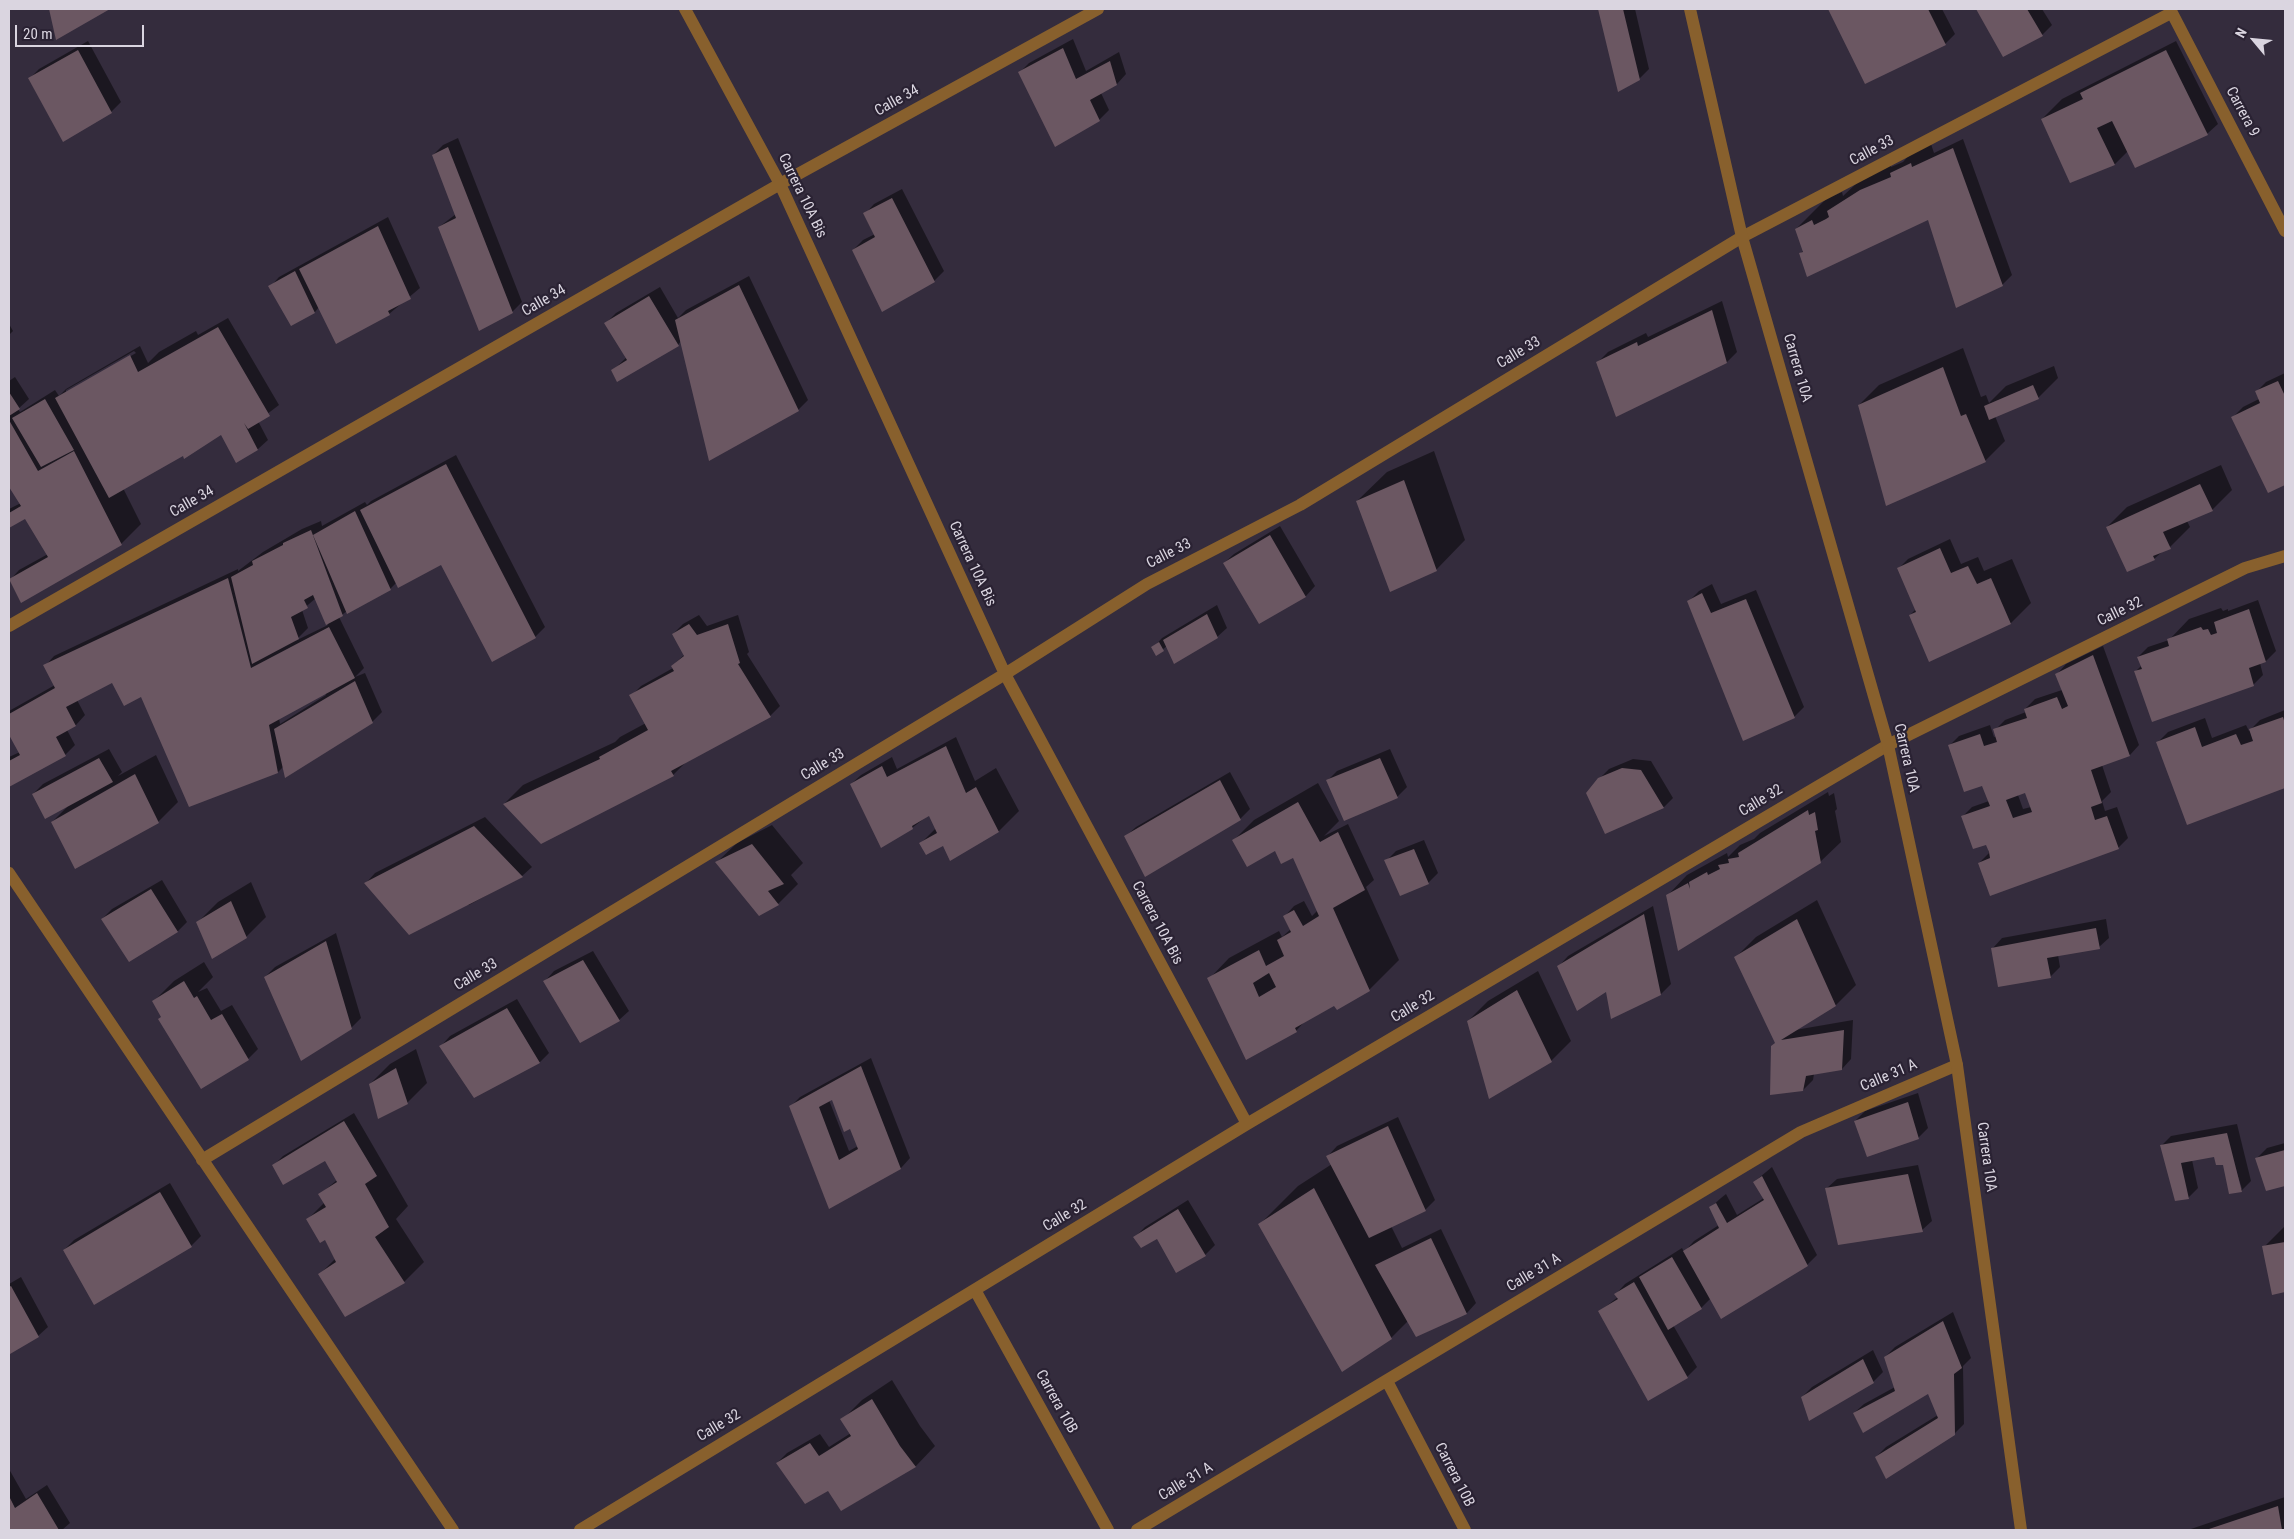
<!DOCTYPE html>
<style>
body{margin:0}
#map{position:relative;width:2294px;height:1539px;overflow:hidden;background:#342c3d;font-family:"Roboto Condensed",sans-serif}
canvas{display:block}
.frame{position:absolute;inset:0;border:10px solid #dad5e0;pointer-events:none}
.north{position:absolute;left:2229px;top:15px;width:50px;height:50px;-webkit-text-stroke:4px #2a2233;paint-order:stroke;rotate:298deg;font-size:14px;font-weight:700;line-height:20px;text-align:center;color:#dad5e0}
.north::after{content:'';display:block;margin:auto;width:18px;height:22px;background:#dad5e0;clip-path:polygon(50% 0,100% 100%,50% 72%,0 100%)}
.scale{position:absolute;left:15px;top:25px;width:129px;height:22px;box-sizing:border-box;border:2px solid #dad5e0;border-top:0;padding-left:6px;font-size:15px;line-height:18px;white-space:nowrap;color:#dad5e0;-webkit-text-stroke:4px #2a2233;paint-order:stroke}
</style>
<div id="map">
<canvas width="2294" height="1539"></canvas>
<div class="frame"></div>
<div class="north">N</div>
<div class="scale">20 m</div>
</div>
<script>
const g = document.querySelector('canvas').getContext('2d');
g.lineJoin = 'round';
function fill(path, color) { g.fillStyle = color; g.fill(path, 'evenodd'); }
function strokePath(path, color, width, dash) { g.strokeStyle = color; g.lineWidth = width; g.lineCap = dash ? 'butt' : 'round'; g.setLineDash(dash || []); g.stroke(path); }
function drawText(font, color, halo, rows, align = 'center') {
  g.font = font + ' "Roboto Condensed",sans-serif'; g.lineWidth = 4.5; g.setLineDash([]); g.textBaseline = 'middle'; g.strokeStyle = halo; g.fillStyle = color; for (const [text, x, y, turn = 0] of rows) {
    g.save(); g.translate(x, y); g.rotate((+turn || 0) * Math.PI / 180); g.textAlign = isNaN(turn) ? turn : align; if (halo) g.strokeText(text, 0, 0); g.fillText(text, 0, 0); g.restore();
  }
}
fill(new Path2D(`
 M51,9H107L57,38Z
 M1599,9H1635L1649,69L1639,79L1619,90Z
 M1829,9H1942L1955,34L1945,44L1865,82Z
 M1977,9H2042L2052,25L2042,35L2003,55Z
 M1073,39L1086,71L1119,52L1126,74L1117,84L1101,93L1109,110L1099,120L1020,72L1029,63Z
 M88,41L121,102L111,112L63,141L29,79L39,69Z
 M2176,41L2218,124L2208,133L2135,167L2128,151L2115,164L2071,182L2042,119L2062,99Z
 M458,138L522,302L512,312L439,227L456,214L433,155L443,145Z
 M1963,139L2012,275L2002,285L1929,218L1800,254L1804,250L1796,229L1826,199L1842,192L1843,196L1858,182L1889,162L1891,167L1903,162L1911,153L1931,144L1934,153Z
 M902,189L944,271L934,281L882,310L853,250L863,240L875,234L865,214L874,204Z
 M388,217L420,288L389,314L319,307L315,312L291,324L270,287L279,277Z
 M749,276L808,400L798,410L681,341L678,345L612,371L627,357L606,323L616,313L660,287L678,318L686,310Z
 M1722,301L1737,352L1727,362L1616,415L1598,362L1608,352L1646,333L1648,337Z
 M228,318L279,405L258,421L268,440L258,449L237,461L222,433L183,454L123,488L141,524L121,544L10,580L19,570L48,554L26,518L9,527V509L21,503L9,484V381L15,377L29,399L18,409L20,412L55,390L59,396L66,389L140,346L148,363L159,352L196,331L198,335ZM134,351L136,353L66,393V390Z
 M9,324L13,331L9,335Z
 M1963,348L1981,397L1986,395L1989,403L2006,386L2054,366L2058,378L2038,398L1995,416L2005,441L1985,461L1859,405L1879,385Z
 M2285,373V483L2268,491L2233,417L2243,407L2259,399L2256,392L2266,382Z
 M1434,451L1465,540L1436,570L1357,501L1387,472Z
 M456,455L545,627L535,637L492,660L442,564L396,583L390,589L347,611L339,617L364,668L355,677L365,673L382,712L372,722L283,767L278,772L142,695L112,682L77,700L85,715L76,725L67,730L75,745L65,755L9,785V757L20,752L9,733V711L55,685L45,666L54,656L238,569V571L263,552L302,529L321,521L322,526L365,502L367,505L371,501ZM316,598L328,625L295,641L308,628L302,610ZM325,693L326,695L280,724L279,718Z
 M2221,465L2232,490L2212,510L2187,521L2190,527L2170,547L2163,551L2154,559L2107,527L2127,507Z
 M1280,526L1315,586L1306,596L1259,623L1224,563L1234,554Z
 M1950,539L1961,564L1978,557L1984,571L2012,559L2031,603L2011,623L1930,660L1910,615L1916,609L1899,568L1908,559Z
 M1712,584L1721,604L1756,590L1804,707L1794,717L1689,601L1699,591Z
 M2258,600L2276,651L2266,661L2260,663L2263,675L2253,685L2135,672L2142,665L2138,657L2148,647L2169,640L2189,619L2221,608L2223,611L2228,609V611Z
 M1217,605L1227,628L1217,637L1167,646L1157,654L1153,648L1162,638Z
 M699,615L707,626L738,615L749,652L747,654L780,706L770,716L688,760L673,775L504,804L523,785L615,742L620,737L646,723L631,696L641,686L673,668L672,666L684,655L673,634L683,624Z
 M2103,646L2139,745L2130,755L2102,765L2111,792L2102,801L2105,811L2117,807L2128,838L2118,848L1979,863L1989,853L1987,844L1962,817L1972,807L1989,801L1983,784L1949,746L1959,736L1990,725L1994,737L1997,736L1995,730L2005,720L2026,712L2025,709L2035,699L2062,690L2057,674L2066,664ZM2026,791L2031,807L2023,809L2018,795Z
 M2285,710V787L2187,823L2158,742L2168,732L2205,718L2212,738L2246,725L2249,731L2260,720Z
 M956,737L975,781L996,768L1019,811L999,831L951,859L944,844L921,843L936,828L930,814L912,828L851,784L861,775L892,757L897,769Z
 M109,749L122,772L118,776L156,755L178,802L158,822L75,867L52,822L67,807L33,794L43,784Z
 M1390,749L1407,787L1397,797L1328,780L1337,771Z
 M1633,759L1651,761L1673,798L1664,807L1599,779L1609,769Z
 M1230,772L1250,809L1240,819L1126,836L1136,827Z
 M1318,783L1339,821L1324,836L1348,824L1374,880L1366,887L1399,960L1369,990L1337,1008L1335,1004L1305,1021L1296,1031L1209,979L1229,958L1279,931L1282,937L1291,929L1285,916L1294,906L1304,901L1312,916L1318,910L1294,858L1275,850L1234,840L1254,820Z
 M1828,792L1829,796L1834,793L1837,809L1835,811L1841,842L1820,862L1667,896L1687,875L1727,853L1728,857L1740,845L1754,839L1760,833Z
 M485,817L532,867L522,876L469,905L366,883L375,873Z
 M772,825L803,863L791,875L798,884L778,904L717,862L737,843Z
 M1424,840L1438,873L1428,883L1386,861L1396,851Z
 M162,880L187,922L178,931L102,919L112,909Z
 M251,882L266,917L246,937L198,922L218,902Z
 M1817,900L1856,985L1836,1005L1795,1030L1853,1020L1851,1059L1842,1069L1814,1074L1813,1080L1803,1090L1776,1042L1736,957L1756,937Z
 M1653,906L1671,984L1661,994L1607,990L1559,966L1568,956Z
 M2106,919L2109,938L2099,947L2058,955L2060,967L2050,977L1993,948L2002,938Z
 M336,933L361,1018L351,1028L265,977L275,967Z
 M593,951L629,1011L619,1020L545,981L554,971Z
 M204,962L213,977L198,992L207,988L221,1011L232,1005L258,1049L248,1059L162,1016L154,1001L174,981Z
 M1538,971L1571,1041L1551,1061L1468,1021L1488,1001Z
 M517,999L549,1053L540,1062L441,1046L450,1036Z
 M416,1049L427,1083L407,1103L370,1084L390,1064Z
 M871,1058L910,1158L901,1168L829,1208L790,1107L800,1097ZM833,1098L851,1128L858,1146L849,1151L829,1100Z
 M1918,1093L1928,1128L1918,1138L1855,1121L1865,1111Z
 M354,1113L408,1206L396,1219L424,1262L404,1282L320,1274L336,1258L326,1239L308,1219L324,1203L319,1195L337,1180L325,1159L274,1165L283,1156Z
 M1398,1117L1435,1200L1425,1210L1391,1226L1402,1248L1441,1229L1476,1303L1467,1313L1417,1336L1408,1321L1391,1338L1260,1224L1298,1186L1332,1164L1328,1156L1337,1146Z
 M2237,1124L2251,1181L2241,1191L2230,1193L2224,1163L2217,1164L2215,1155L2192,1160L2198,1188L2188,1198L2176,1199L2162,1145L2171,1136ZM2236,1170L2242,1189L2240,1190L2236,1177Z
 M2285,1143V1185L2267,1189L2257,1158L2267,1148Z
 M1918,1165L1932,1221L1922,1230L1827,1188L1837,1179Z
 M1772,1167L1817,1255L1807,1265L1711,1298L1701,1308L1673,1325L1697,1367L1687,1377L1600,1311L1618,1297L1616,1294L1625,1284L1682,1248L1684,1252L1694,1241L1719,1225L1711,1207L1721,1198L1726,1194L1737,1215L1764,1198L1754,1182Z
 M170,1183L201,1236L191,1246L64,1250L74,1240Z
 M1188,1200L1215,1245L1205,1255L1157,1237H1135L1145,1227Z
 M2285,1226V1291L2273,1294L2264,1247Z
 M21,1277L48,1327L38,1336L10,1353L9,1284Z
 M1953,1312L1971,1358L1963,1366L1964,1424L1954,1434L1876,1457L1886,1447L1938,1415L1928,1392L1854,1413L1864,1404L1895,1387L1885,1357L1895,1347Z
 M1873,1350L1883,1372L1873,1382L1802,1397L1812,1387Z
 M892,1380L920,1426L935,1446L916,1466L842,1510L828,1490L777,1463L787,1453L820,1434L829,1447L851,1433L842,1420L862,1400Z
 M9,1469L26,1499L47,1485L70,1523L62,1530H9Z
 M2285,1497V1530H2188Z`), '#0007');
fill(new Path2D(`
 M49,9H110L56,40Z
 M1598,9H1623L1640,80L1618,92Z
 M1828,9H1928L1946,45L1865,84Z
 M1976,9H2027L2043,36L2003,57Z
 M1063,48L1076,79L1110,61L1117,85L1090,100L1100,121L1055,147L1018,72Z
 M78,50L112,113L63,142L28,78Z
 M2166,50L2208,135L2135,168L2112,121L2097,128L2115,165L2070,183L2041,119L2083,99L2080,93Z
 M448,147L513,313L479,331L438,227L456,218L432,155Z
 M1953,148L2003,286L1956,308L1928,220L1807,277L1799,253L1803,252L1795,229L1812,220L1814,225L1826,219L1829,217L1827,211L1860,190L1891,177L1890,173L1911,163L1912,167Z
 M892,198L935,282L882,312L852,250L875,237L863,213Z
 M378,226L411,299L388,311L390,315L336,344L299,269Z
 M295,271L315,313L291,326L268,286Z
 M739,285L799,411L709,461L675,320Z
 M649,296L679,346L617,382L611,370L627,360L604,323Z
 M1712,310L1727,363L1616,417L1596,362L1637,342L1638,346Z
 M218,327L270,416L248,429L244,423L258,450L236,463L221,435L184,459L183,456L109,498L55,398L130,355L138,372Z
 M1943,367L1961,416L1966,414L1986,462L1886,506L1858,405Z
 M2278,381L2285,396V485L2268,493L2231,417L2260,403L2255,391Z
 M2033,385L2039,399L1989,420L1984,406Z
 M9,392L20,409L9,416Z
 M45,399L74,450L41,467L12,418Z
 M9,420L38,471L74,451L122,545L21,603L9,579L48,557L25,519L9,528V513L21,506L9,487Z
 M446,464L536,638L492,662L441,565L398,588L360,510Z
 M1404,480L1437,571L1390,592L1356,501Z
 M2200,484L2213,511L2163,532L2171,549L2153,556L2155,560L2127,572L2106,527Z
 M355,511L391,590L347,614L313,535Z
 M311,530L343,616L326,625L313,595L304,600L308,608L291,617L299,639L252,664L231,577L253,565L252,561L283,545V543Z
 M1270,535L1306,597L1259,624L1223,563Z
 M1940,548L1951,573L1968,566L1977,584L1991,578L2011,624L1929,662L1909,615L1916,612L1897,568Z
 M228,578L251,668L329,627L355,678L269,725L278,773L189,807L141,697L124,706L112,683L66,707L76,726L56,737L66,756L9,787V761L20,755L9,735V714L55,688L43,665Z
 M1702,593L1711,613L1746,599L1795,718L1743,741L1687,601Z
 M2249,609L2266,662L2249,668L2254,686L2152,722L2134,671L2142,669L2137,657L2169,646L2167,639L2201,627L2203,630L2208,629L2211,635L2217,633L2214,622Z
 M1207,614L1218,638L1174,664L1163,640Z
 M689,624L697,635L728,624L740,663L738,664L771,717L671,771L674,776L541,844L503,804L600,759L599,757L648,730L629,695L674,671L671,666L684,656L672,634Z
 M1159,642L1164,651L1156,656L1151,647Z
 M2093,655L2130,756L2091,770L2102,803L2091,807L2095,820L2107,816L2119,849L1990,896L1978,863L1990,858L1989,852L1986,845L1973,849L1961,816L1990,806L1982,786L1964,792L1948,745L1980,734L1984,746L1997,742L1993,729L2027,718L2024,709L2057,697L2062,709L2068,706L2055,674ZM2025,793L2032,812L2013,818L2006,800Z
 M355,681L373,723L285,778L274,729Z
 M2283,717L2285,724V788L2187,825L2156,742L2195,727L2202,747L2236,734L2241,745L2253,741L2249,729Z
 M946,746L966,793L976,787L999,832L950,861L943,846L926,855L919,843L937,833L929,816L912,826L913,829L881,848L850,784L882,766L887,777Z
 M99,758L113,782L45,819L32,794Z
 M1380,758L1398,798L1344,821L1326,780Z
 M1622,768L1641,770L1664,808L1605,834L1586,793L1598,778Z
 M135,774L159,823L75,869L51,822Z
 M1220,780L1241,820L1145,877L1124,836Z
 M1298,802L1320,842L1338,832L1365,890L1333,908L1370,991L1337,1010L1334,1006L1295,1028L1297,1032L1246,1060L1207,978L1259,950L1266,966L1284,956L1277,940L1291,932L1283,916L1294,910L1303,926L1319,916L1293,858L1281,864L1275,851L1247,867L1232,840ZM1269,973L1276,987L1259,997L1253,983Z
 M1808,810L1809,815L1815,812L1818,830L1815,831L1821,863L1678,951L1666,895L1688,883L1690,889L1689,882L1707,872L1708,875L1720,869L1718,865L1729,863L1728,859L1739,857L1738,853Z
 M474,826L523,877L409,935L364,883Z
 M752,844L784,884L768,891L779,905L759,916L715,862Z
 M1414,849L1429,884L1400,896L1384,860Z
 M151,889L178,932L129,962L101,919Z
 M231,901L247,938L212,959L196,922Z
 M1644,914L1661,995L1611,1019L1606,992L1577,1011L1557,966Z
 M1797,919L1836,1006L1781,1040L1844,1030L1842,1070L1806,1076L1803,1091L1770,1095L1771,1046L1775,1043L1734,957Z
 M2096,928L2100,949L2047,958L2051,978L1998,987L1991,948Z
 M326,941L352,1029L301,1061L264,977Z
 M583,960L620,1021L580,1043L543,981Z
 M184,981L194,998L197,996L211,1020L222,1014L249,1060L201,1089L158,1019L161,1017L152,1001Z
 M1517,990L1552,1062L1489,1099L1467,1021Z
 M507,1008L540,1063L474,1098L439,1046Z
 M861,1066L901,1169L829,1209L789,1106ZM832,1100L844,1132L850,1129L858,1149L839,1160L819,1107Z
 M396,1068L408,1104L378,1119L369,1084Z
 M1908,1102L1919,1139L1867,1157L1854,1121Z
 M344,1121L377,1176L365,1184L389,1227L375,1237L405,1283L345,1317L318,1274L336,1262L325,1240L320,1243L306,1219L326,1207L318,1194L337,1182L325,1161L283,1185L272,1165Z
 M1388,1126L1426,1211L1369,1238L1326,1156Z
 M2227,1133L2242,1192L2229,1194L2223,1165H2216L2214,1157L2181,1163L2189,1199L2175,1201L2160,1145Z
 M2285,1150V1186L2266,1191L2255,1158Z
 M1908,1174L1923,1232L1838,1245L1825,1188Z
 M1762,1176L1808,1266L1721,1319L1683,1251L1719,1228L1709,1207L1716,1203L1727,1223L1764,1200L1753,1182Z
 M1314,1188L1392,1339L1342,1372L1258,1224Z
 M160,1192L192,1247L94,1305L63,1250Z
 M1178,1209L1206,1256L1176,1273L1157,1239L1141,1248L1133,1237Z
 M1431,1238L1467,1314L1416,1337L1375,1265Z
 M2285,1242V1292L2272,1295L2262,1246Z
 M1672,1257L1702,1309L1668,1330L1639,1277Z
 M1634,1282L1688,1378L1648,1401L1598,1311L1618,1299L1614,1294Z
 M11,1286L39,1337L10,1354L9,1287Z
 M1943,1321L1962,1368L1954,1374L1955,1435L1886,1479L1875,1457L1938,1418L1928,1394L1863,1433L1853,1413L1895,1391L1884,1357Z
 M1863,1359L1874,1383L1809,1421L1801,1397Z
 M872,1399L900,1446L916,1467L841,1511L828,1491L805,1504L776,1463L810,1443L819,1456L851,1436L840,1419Z
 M37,1493L59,1530H9V1496L15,1508Z
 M2278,1506L2282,1530H2206Z`), '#6b5762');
strokePath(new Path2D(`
 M685,9L780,184L1005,674L1247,1124
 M2170,9L2285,231
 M9,626L780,184L1098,9
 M9,873L453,1530
 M202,1160L1005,674L1147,584L1300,505L1742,237L2171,13
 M975,1290L1108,1530
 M1387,1381L1465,1530
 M580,1530L1247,1124L1888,745L2245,568L2285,556
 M1137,1530L1801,1132L1957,1065`), '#88602d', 12);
strokePath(new Path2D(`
 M1690,9L1742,237L1888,745L1957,1065L2021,1530`), '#88602d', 12);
drawText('15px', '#dad5e0', '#2a2233', [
 ["Calle 34",897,101,-29],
 ["Carrera 9",2242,112,62],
 ["Calle 33",1872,151,-28],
 ["Carrera 10A Bis",802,196,64],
 ["Calle 34",544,301,-30],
 ["Calle 33",1519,353,-31],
 ["Carrera 10A",1797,368,74],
 ["Calle 34",192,502,-30],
 ["Calle 33",1169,554,-27],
 ["Carrera 10A Bis",972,564,65],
 ["Calle 32",2120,612,-26],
 ["Carrera 10A",1906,758,77],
 ["Calle 33",823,765,-31],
 ["Calle 32",1761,801,-31],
 ["Carrera 10A Bis",1157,923,62],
 ["Calle 33",476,975,-31],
 ["Calle 32",1413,1007,-31],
 ["Calle 31 A",1889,1076,-23],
 ["Carrera 10A",1986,1157,82],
 ["Calle 32",1065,1216,-31],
 ["Calle 31 A",1534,1273,-31],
 ["Carrera 10B",1056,1402,61],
 ["Calle 32",719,1426,-31],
 ["Carrera 10B",1454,1475,63],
 ["Calle 31 A",1186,1482,-31]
]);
</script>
